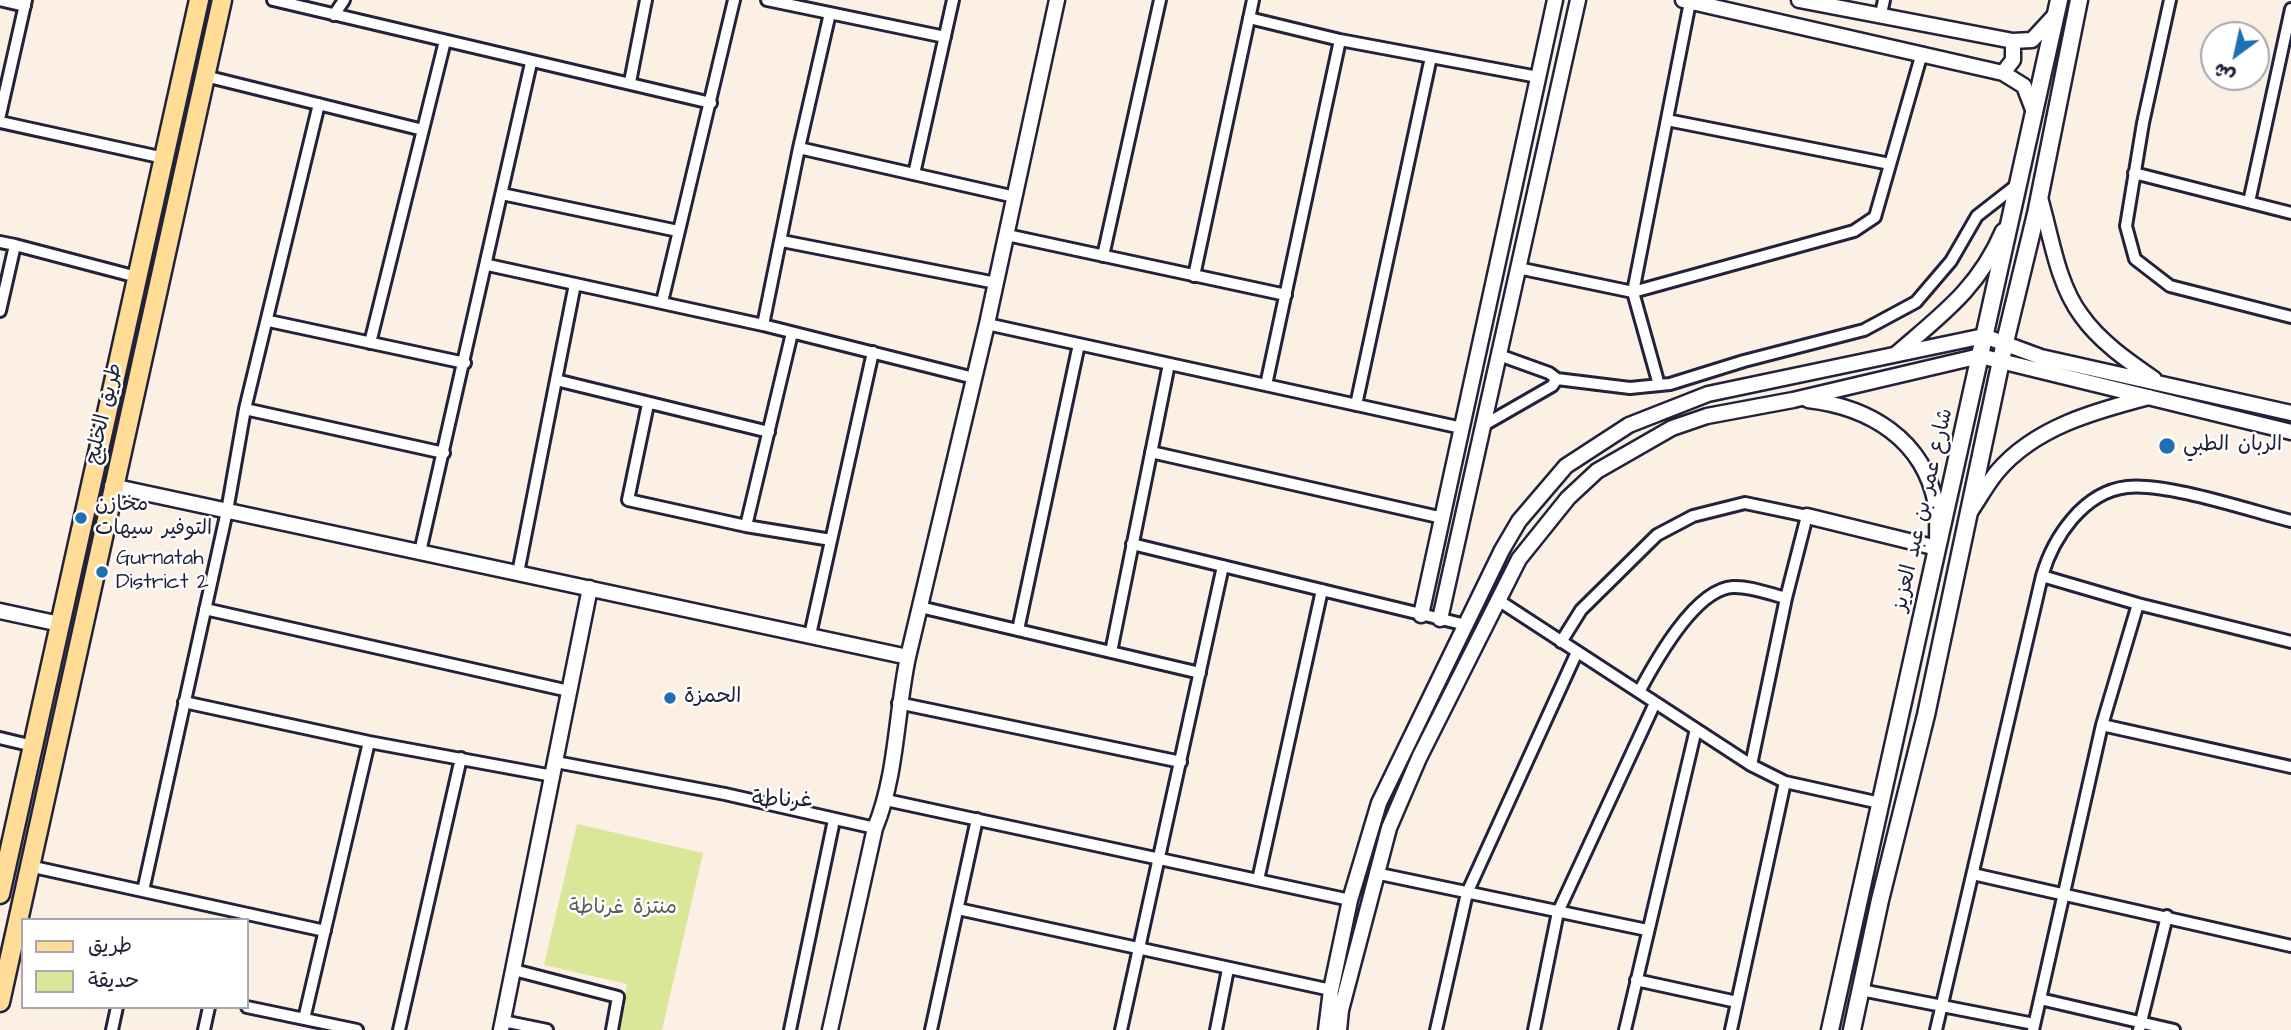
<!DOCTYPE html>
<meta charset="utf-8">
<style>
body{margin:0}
#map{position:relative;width:2291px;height:1030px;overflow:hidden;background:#fcefe3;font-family:"Architects Daughter","Playpen Sans Arabic",sans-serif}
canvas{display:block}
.legend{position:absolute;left:21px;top:918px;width:228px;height:91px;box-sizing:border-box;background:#fff;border:2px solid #a7a7b1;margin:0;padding:9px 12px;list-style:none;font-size:21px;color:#22223b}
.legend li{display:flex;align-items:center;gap:14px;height:35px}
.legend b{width:35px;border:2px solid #a7a7b1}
.north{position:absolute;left:2200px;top:21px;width:70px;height:70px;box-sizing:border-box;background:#fff;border:2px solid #a7a7b1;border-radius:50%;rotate:213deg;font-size:19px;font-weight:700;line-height:28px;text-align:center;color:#22223b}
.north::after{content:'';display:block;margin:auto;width:24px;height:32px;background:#1f6fb2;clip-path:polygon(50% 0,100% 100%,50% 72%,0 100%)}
</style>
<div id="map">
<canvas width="2291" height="1030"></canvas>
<ul class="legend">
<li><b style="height:9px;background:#ffdd96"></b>طريق</li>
<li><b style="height:19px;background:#dae799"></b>حديقة</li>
</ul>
<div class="north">ش</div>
</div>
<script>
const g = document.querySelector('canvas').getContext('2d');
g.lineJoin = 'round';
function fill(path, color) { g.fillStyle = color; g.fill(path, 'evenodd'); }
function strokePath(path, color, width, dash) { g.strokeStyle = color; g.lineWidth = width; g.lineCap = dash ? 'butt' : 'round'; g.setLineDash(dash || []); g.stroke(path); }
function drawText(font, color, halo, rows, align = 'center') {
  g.font = font + ' "Architects Daughter","Playpen Sans Arabic",sans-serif'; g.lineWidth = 5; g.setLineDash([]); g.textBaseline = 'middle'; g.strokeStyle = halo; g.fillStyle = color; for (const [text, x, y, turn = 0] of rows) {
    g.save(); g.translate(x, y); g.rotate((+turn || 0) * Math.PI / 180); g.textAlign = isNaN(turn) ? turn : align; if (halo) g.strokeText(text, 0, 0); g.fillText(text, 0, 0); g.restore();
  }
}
fill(new Path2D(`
 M577,824L703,853L662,1030H616L627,984L544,965Z`), '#dae799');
const minor = new Path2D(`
 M0,0L25,6
 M273,0L711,103
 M767,0L945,37
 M2170,0L2143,123L2126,226L2135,259L2170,286L2291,317
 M1881,14L1884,0
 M334,15L344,0
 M1249,18L1340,40L1538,77
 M205,76L423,130
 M630,82L646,0
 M0,115L26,0
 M1667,120L1890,164
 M0,122L164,158
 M799,148L1015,197
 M2134,173L2291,213
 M914,174L953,0
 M502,194L678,231
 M2249,202L2291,9
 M1007,235L1286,295
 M782,241L996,283
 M0,242L15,245L0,311
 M15,245L137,277
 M1103,256L1160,0
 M488,265L763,325L974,378
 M1518,268L1633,292L1854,231L1875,217L1922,53
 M1194,276L1253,0
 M575,284L556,380L769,432
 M662,302L734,0
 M269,321L465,363
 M987,324L1462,428
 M763,325L799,148L830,13
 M370,343L445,41
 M1499,355L1549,373L1557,379L1630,388L1670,384L1744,361L1864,330L1916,302L1951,261L1977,216L2018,184
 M1266,385L1340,40
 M1659,385L1633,292L1690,2
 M648,404L628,500L746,526L831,540
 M1356,405L1431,57
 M245,409L444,453
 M1484,425L1552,386L1557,379
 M1151,452L1443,518
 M746,526L792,333
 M1132,544L1466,625
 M420,552L531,63
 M518,573L556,380
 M2042,576L2138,604L2291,642
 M1498,600L1751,765L1785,782L1880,803
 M920,607L1200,673
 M205,609L569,691
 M1018,630L1079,344
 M810,635L873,352
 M1561,642L1581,610L1657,535L1693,516L1745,503L1807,516L1786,598L1751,765
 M1111,652L1169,364
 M1639,692C1655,662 1695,589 1733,587C1749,586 1770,594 1786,598
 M184,702L369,742L553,776
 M898,703L1181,762
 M2102,725L2291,767
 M0,738L33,746
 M556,762L725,794L875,828
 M886,800L1350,900
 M29,866L325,931
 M1375,873L1647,930
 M1973,874L2291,946
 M1258,880L1322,590
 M143,891L227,511L245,409L319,104
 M958,909L1331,990
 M514,970L618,997L612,1030
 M1636,980L1737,1002
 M1861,990L2034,1024
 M2040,999L2174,1030
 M247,1007L357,1030
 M304,1019L369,742
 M503,1021L547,1030
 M112,1030L117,1007
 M204,1030L209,1007
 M399,1030L461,758
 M790,1030L834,820
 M931,1030L977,819
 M1121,1030L1223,566
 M1216,1030L1228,969
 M1436,1030L1467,893L1577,652
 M1534,1030L1558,912L1655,703
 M1625,1030L1696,729
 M1731,1030L1785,782
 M1936,1030L2042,576C2053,538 2083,492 2127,487C2165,482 2251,511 2291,521
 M2033,1030L2102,725L2138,604
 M2139,1030L2167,916`);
const tertiary = new Path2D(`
 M1683,0L2003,73L2024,86L2034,112
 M1799,0L2013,41L2032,40L2056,14
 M2003,73L2013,60V41
 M2040,198C2051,235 2057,283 2081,315C2099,341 2128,361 2154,379
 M1896,354C1941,315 1979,288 2003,231
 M112,486L908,657
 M1970,512C1979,499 1987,484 1997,472C2035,427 2095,411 2149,397
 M1807,516L1937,548C1937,534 1938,519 1936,505C1924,439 1869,407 1808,400
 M0,611L60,624
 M1421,615L1555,0
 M1440,619L1578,0
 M501,1030L590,588
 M830,1030L875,828C897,775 896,713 908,657L987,324L1057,0
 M1326,1030L1331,990L1350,900L1379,803L1502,550L1519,521L1566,466L1629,425L1708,394L1984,336L2041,357L2291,413
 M1339,1030L1341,1010L1389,828L1419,758L1519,559L1568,498L1597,471L1672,428L1707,416L1793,400L1980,356L2291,432`);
const secondary = new Path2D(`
 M1830,1030L2059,0
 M1852,1030L1880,900L1926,715L2005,342L2036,214L2079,0`);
const primary = new Path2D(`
 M0,894L199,0
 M0,1002L222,0`);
strokePath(minor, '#22223b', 16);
strokePath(tertiary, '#22223b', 19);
strokePath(secondary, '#22223b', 21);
strokePath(primary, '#22223b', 23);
strokePath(minor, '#fff', 10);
strokePath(tertiary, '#fff', 14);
strokePath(secondary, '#fff', 16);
strokePath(primary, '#ffdd96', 18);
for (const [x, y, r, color] of [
 [2167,446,9,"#1f6fb2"],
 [81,518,7,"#1f6fb2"],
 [102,572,7,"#1f6fb2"],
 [670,698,7,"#1f6fb2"]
]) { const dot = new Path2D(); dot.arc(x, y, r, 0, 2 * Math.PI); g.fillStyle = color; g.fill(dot); strokePath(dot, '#fff', 2.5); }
drawText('21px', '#22223b', '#fff', [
 ["طريق الخليج",105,414,-77],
 ["شارع عمر بن عبد العزيز",1924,510,-77]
]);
drawText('21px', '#22223b', '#fff', [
 ["الربان الطبي",2183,446],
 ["مخازن",95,506],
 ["التوفير سيهات",95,530],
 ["Gurnatah",116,560],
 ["District 2",116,584],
 ["الحمزة",684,698]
], 'left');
drawText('21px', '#595d57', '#fff', [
 ["منتزة غرناطة",623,909]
]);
drawText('23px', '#22223b', '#fff', [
 ["غرناطة",782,801]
]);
</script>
